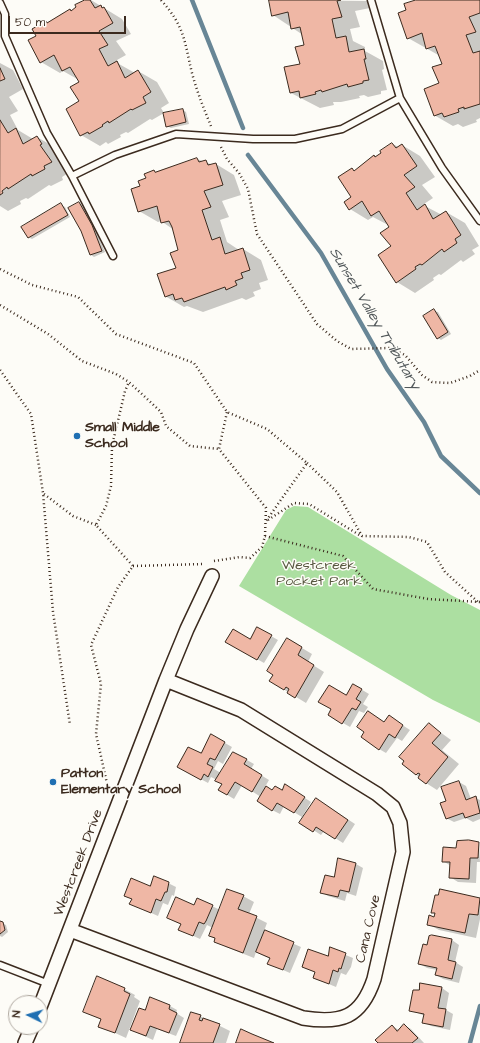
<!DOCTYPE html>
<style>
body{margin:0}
#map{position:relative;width:480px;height:1043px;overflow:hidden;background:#fdfcf7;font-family:"Architects Daughter",sans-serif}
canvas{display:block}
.north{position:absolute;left:8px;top:995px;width:40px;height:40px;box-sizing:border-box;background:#fdfcf7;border:1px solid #afa8a0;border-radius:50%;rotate:275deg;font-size:11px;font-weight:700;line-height:16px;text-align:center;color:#3b2a1e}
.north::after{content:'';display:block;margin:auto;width:14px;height:18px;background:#1f6fb2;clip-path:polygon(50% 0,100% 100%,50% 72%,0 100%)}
.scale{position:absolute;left:8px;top:16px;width:118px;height:18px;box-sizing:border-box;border:2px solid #3b2a1e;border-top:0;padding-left:5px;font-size:12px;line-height:14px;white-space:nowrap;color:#3b2a1e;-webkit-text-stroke:3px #fdfcf7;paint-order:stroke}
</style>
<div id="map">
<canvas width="480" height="1043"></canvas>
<div class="north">N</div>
<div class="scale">50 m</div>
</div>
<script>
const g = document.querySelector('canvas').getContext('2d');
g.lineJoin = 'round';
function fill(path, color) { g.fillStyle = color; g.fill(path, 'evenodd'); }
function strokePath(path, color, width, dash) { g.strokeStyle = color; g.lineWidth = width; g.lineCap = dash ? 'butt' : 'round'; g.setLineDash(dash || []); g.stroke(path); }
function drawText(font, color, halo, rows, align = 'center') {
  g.font = font + ' "Architects Daughter",sans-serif'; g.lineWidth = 3; g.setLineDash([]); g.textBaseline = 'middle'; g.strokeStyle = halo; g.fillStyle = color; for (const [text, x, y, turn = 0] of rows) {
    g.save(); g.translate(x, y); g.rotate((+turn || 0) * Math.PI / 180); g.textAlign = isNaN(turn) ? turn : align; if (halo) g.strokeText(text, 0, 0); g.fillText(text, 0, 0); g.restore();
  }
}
fill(new Path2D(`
 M294,506L308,507L451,595L480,610V723L433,700L239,586L286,510Z`), '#acdfa1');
fill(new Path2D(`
 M87,0H91L122,19L131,34L116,41L126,55L117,60L119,64L135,73L138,71L157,82L169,103L161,108L164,113L152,120L150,119L128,133L126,132L120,135L121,137L108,144L106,142L100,146L81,135L80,83L79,80L63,71L60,73L41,62L38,36L46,22L49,24L70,10L72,11Z
 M270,0L369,1L370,8L355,11L360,27L350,29L353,41L365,47V51L383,61L384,69L382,70L387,90L381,91V94L368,97L364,95L359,96L360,98L341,102H333L334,105L320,108L291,93L305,46L303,35L273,15Z
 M425,0H480V118L476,120L477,122L463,127L458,124L453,126L434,115L443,65L440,56L408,38Z
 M0,63L13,70L23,89L9,97L18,111L10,115L18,130L33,139L37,137L56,148L70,172L62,177L63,180L51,186L49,185L28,199L26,198L20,201L21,204L8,211L0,206Z
 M183,110L186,112L189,124L171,128L167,126Z
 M392,144L399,147L402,145L420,156L435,177L422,185L433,198L424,204L425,206L442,215L446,212L465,223L479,246L472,250L475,254L463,262L461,260L441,275L439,274L433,278L434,280L415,293L397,282L390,226L373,217L368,220L350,209L353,197L352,169L355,171L374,156L377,157Z
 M197,159L213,165L216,164L234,175L241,195L222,201L229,217L220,220L227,242L239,250L243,249L261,260L268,280L259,283L261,289L253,292L255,296L246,300L242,298L203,312L187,306L184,307L165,296L177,269L179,250L174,230L161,221L158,222L139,211L141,187L154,171L157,173Z
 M79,203L82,205L95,228L105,252L94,257L91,255Z
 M61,205L65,207L70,217L32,239L28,237Z
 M434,311L438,312L451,334L441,340L438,338L424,317Z
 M257,628L278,640L264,663L227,642L251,640Z
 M287,639L312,654L308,662L324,672L306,703L270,681Z
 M354,685L369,694L363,704L368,707L364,713L359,711L350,727L329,715L333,709L347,696Z
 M368,712L385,723L396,721L410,730L402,741L397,738L386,753L379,749L366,732L358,727Z
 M429,724L451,740L442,750L459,764L437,790L426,783L403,764Z
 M211,735L232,747L223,764L218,761L214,769L221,773L247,760L254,764L251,769L269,780L265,787L273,791L293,790L311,802L302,817L284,806L280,814L272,810L261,797L242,785L234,799L219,790L223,784L217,780L211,777L208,783L186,771L201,755Z
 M459,782L466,786L471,799L476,798L480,800V819L473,822L466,818L454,822L446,818L447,802Z
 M323,803L355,824L343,843L324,831L321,835L301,822Z
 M479,843L480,862H477L476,883L458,882L450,877L451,866L443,861L457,849Z
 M339,860L356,864L363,868L356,896L347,893L345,901L328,896L321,892L334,878Z
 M168,883L176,887L174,896L172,895L168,905L163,903L158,916L131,904L133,899L126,895Z
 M440,890L480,899V919L476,938L439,930L428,924L435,918V914L432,912Z
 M243,896L254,902L249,914L267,923L264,931L301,947L290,973L269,964L270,959L256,952L254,958L226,947L215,941L216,939L210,936L213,928L207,925L200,939L187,933L182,925L168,918L195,906L198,899L220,910Z
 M0,922L6,925L8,932L2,937L0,936Z
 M429,937L452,940L459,945L455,962L463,967L459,983L443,979L436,975L437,970L427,968L420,964Z
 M331,949L353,958L351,967L346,975L341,973L336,987L314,978L316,973L303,967L328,957Z
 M442,988L449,993L446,1010L453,1014L450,1030L431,1026L423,1022L425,1016L410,1010Z
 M124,989L135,995L134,997L140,1001L126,1038L100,1026L102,1020L85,1012Z
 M170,1006L177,1010L176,1013L184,1018L176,1036L157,1029L153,1040L131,1030L145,1012Z
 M200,1016L230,1031L226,1043H181Z
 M404,1025L411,1029L424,1043H379L392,1026L399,1030Z`), '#0003');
strokePath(new Path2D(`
 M192,0L243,128
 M248,155L321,253L387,369L424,422L441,456L480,493
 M470,1043L480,1006`), '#688696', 4.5);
const building = new Path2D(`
 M85,0H90L95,8L101,5L102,8L104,7L113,23L99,31L108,45L99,49L108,66L117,61L125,78L138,70L151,92L143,97L146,103L132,110L131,109L109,123L108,121L102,125L103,126L89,134L88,132L80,136L66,109L79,101L70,87L79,82L70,67L62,71L54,55L40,63L28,40L36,36L32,29L46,21L47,23L70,9L71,11L76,7L75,5Z
 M269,0H341L337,1L342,17L332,19L336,38L346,36L349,52L364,49L366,59H364L369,80L363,81V83L348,87L347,84L322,92L321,90L315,92L316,94L300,98L299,91L290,93L284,67L300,64L295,47L304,45L300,27L291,29L288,12L272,16Z
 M416,0H480V13L469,17L476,32L466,35L473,53L480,51V104L464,109V107L458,109L459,112L444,117L442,113L434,116L424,89L439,83L432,67L442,64L435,46L426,49L422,33L407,39L398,13L406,10L404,4Z
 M0,68L5,79L0,81Z
 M183,109L186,122L166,127L163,113Z
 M0,120L8,133L16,128L23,144L37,136L42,144L40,145L52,162L44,166L45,169L32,176L31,174L8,189L7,187L2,191L3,193L0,195Z
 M392,143L396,148L402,144L417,166L404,175L415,187L406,193L417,210L425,204L433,219L446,211L461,235L455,239L457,243L444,252L442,249L422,265L420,264L415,267L416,269L396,283L378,255L391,246L380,233L389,227L379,211L371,216L362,201L349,210L344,202L351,197L338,177L352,168L354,171L374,155L375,157L381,153L380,151Z
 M197,158L199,162L206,160L208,165L216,163L223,185L204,191L211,207L202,210L212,240L220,237L225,254L243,248L250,270L241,273L243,278L235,281L237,285L226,290L225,287L184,302L182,298L175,300L173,294L165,297L157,274L176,268L170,253L178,250L172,227L169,221L161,223L157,206L138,212L131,189L140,186L138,181L146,178L144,174L154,170L155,172Z
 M79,202L92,225L102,251L90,255L81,231L68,208Z
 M61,203L68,215L28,238L21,227Z
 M434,309L448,332L437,339L423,316Z
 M257,627L272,635L257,660L225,642L233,629L250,639Z
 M287,638L302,647L298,655L314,665L295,698L287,693L289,689L286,687L284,690L269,681L273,675L267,671Z
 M353,684L362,689L356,699L361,702L356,710L352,708L342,724L328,715L331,709L318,702L329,685L346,695Z
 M368,711L384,722L389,715L403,725L395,738L389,734L379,750L361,737L364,732L357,727Z
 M429,723L441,733L432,743L448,757L426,784L418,778L420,774L418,773L416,775L402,764L404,761L399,757Z
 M211,734L225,742L215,760L210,758L207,764L213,767L208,777L204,774L201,780L177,767L188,747L201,753Z
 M233,752L247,759L244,764L262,775L252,792L235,782L227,795L218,790L222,784L215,781Z
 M459,781L466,800L476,796L480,813L465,818L463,813L446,819L440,803L446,801L441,787Z
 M285,784L305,797L294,813L277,803L272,811L257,801L266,786L272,790L275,786L282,790Z
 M316,798L348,820L335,839L316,827L313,832L299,823Z
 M469,840L479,842L478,858H470L469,879L449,878L450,862H442L443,847L456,848L457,841Z
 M338,858L356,863L349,892L340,890L338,897L320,893L325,875L334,877Z
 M154,876L169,882L167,892H165L161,901L156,899L151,913L129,904L132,899L124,896L131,878L150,886Z
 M227,889L244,895L238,909L257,916L243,953L214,942L215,938L209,936Z
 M440,889L480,898L478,915L469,914L465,933L427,925L429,915L434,917L435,913H431L435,895H438Z
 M176,897L194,905L197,898L213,905L206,921L204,924L199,922L193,936L178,930L181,924L167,918Z
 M0,921L3,922L5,930L0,934Z
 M265,930L294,942L283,970L267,964L270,958L256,952Z
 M432,935L452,939L448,960L456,962L452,979L435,975L437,968L418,964L423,944L427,945L429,936Z
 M330,947L346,953L341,969L339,968L338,972L333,970L329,984L313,978L315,972L302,967L308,949L328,956Z
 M97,976L125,988L124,991L130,994L115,1033L98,1027L101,1019L83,1012Z
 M420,983L442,987L438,1008L446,1009L443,1027L422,1023L424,1014L409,1011L413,990H419Z
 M150,997L170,1005L169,1009L177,1013L169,1033L150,1026L146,1036L130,1030L139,1008L145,1010Z
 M191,1012L201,1015L199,1020L202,1021L203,1018L220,1024L213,1043H180Z
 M404,1024L418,1038L412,1043H378L375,1040L392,1025L397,1031Z
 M241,1029L252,1034L274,1043H236Z`);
fill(building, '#efb7a5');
strokePath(building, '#3b2a1e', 1);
const service = new Path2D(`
 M371,0L400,98L442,168L480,221
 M0,3L5,14V36L47,133L72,176L113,256
 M72,176L115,155L176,134L253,139H295L342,129L400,98
 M0,965L49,984`);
const minor = new Path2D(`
 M70,930L303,1018C341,1024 361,1018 374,979L403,852L400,823L393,807L377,794L241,710L166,680
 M40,1007L166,680L187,629L212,576
 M25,1043L32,1027`);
strokePath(service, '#3b2a1e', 9);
strokePath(minor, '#3b2a1e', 16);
strokePath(new Path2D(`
 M161,0C185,27 184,40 192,73C197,92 204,109 211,126
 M221,147L227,159L239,173L248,189L257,234L317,324L337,341L351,349L390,348L405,355L422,375L432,382L450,383L470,376L480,370
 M0,269L32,285L78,297L116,334L194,363L227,412L267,429L307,463L266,521
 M0,305L48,334L82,361L116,374L129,382L161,412L166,426L190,446L219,449
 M0,370L31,414L43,493L53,612L70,725
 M307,463L337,492L362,536L409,537L427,542L445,572L478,602
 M44,494L73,516L96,525
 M268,520L294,503L309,504L361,536
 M265,536L343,556L373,589L428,599L480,602
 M214,561L240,557L250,558L262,547L265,536L266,508L219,449L227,412
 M133,566L203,564
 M108,788L96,734L101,684L91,645L118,587L133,566L96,525L106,506L111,486L112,446L125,391L129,382`), '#3b2a1e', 2.5, [1, 3]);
strokePath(service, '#fdfcf7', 6);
strokePath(minor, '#fdfcf7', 13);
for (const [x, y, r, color] of [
 [77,436,4,"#1f6fb2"],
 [53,782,4,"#1f6fb2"]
]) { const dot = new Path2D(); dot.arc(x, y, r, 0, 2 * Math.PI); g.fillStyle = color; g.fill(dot); strokePath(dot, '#fdfcf7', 1.5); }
drawText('bold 14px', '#3b2a1e', '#fdfcf7', [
 ["Small Middle",85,428],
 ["School",85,444],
 ["Patton",61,774],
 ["Elementary School",61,790]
], 'left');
drawText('14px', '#57573f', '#fdfcf7', [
 ["Westcreek",319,566],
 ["Pocket Park",319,582]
]);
drawText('14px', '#3b2a1e', '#fdfcf7', [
 ["Westcreek Drive",79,863,-69],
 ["Cana Cove",369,929,-77]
]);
drawText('italic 15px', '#52585a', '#fdfcf7', [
 ["Sunset Valley Tributary",374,319,59]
]);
</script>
